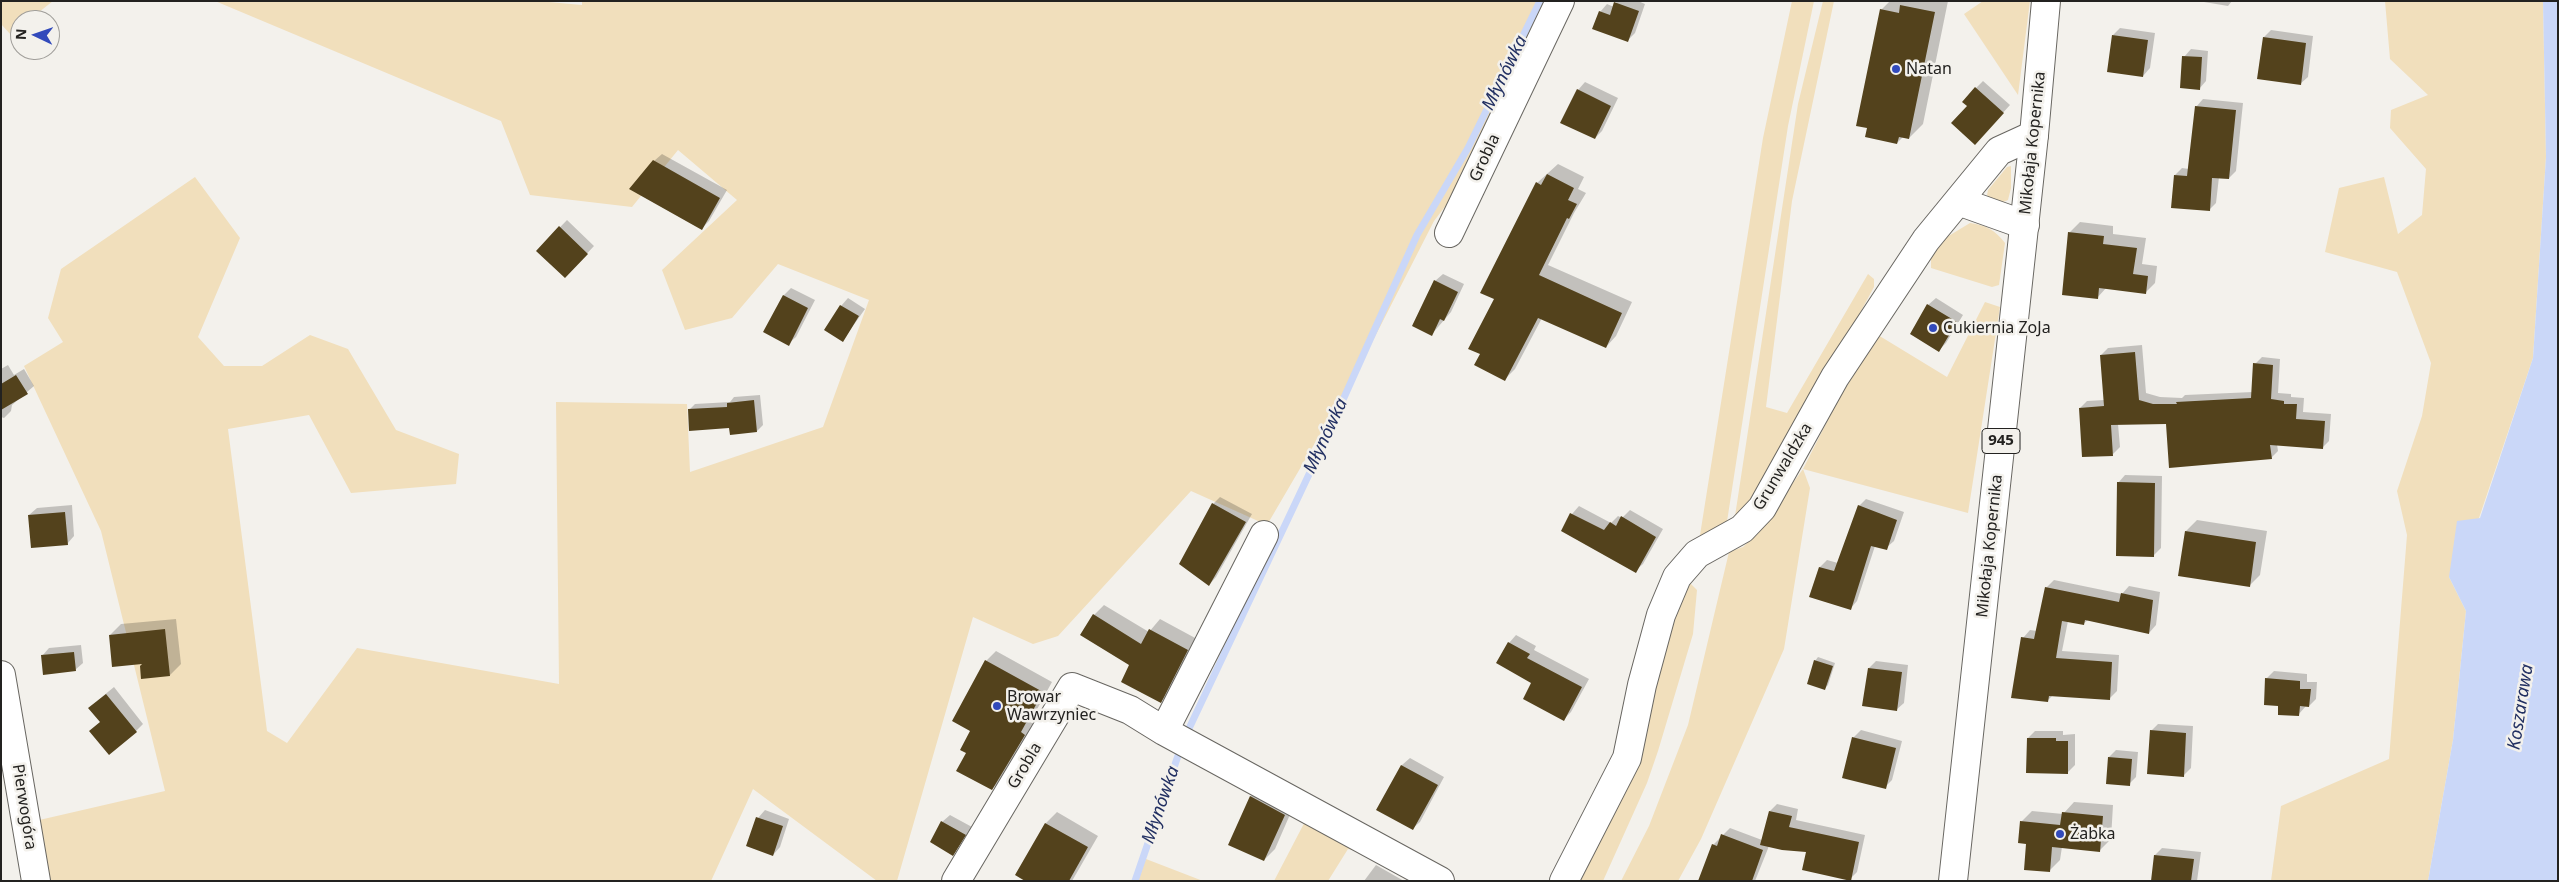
<!DOCTYPE html>
<meta charset="utf-8">
<style>
body{margin:0}
#map{position:relative;width:2559px;height:882px;overflow:hidden;background:#f3f1ec;font-family:"Noto Sans",sans-serif}
canvas{display:block}
.frame{position:absolute;inset:0;border:2px solid #232220;pointer-events:none}
.north{position:absolute;left:10px;top:10px;width:50px;height:50px;box-sizing:border-box;background:#f3f1ec;border:1px solid #a09e9a;border-radius:50%;rotate:273deg;font-size:14px;font-weight:700;line-height:20px;text-align:center;color:#232220}
.north::after{content:'';display:block;margin:auto;width:18px;height:22px;background:#324abb;clip-path:polygon(50% 0,100% 100%,50% 72%,0 100%)}
</style>
<div id="map">
<canvas width="2559" height="882"></canvas>
<div class="frame"></div>
<div class="north">N</div>
</div>
<script>
const g = document.querySelector('canvas').getContext('2d');
g.lineJoin = 'round';
function fill(path, color) { g.fillStyle = color; g.fill(path, 'evenodd'); }
function strokePath(path, color, width, dash) { g.strokeStyle = color; g.lineWidth = width; g.lineCap = dash ? 'butt' : 'round'; g.setLineDash(dash || []); g.stroke(path); }
function drawText(font, color, halo, rows, align = 'center') {
  g.font = font + ' "Noto Sans",sans-serif'; g.lineWidth = 5; g.setLineDash([]); g.textBaseline = 'middle'; g.strokeStyle = halo; g.fillStyle = color; for (const [text, x, y, turn = 0] of rows) {
    g.save(); g.translate(x, y); g.rotate((+turn || 0) * Math.PI / 180); g.textAlign = isNaN(turn) ? turn : align; if (halo) g.strokeText(text, 0, 0); g.fillText(text, 0, 0); g.restore();
  }
}
fill(new Path2D(`
 M1,1H53L29,20H20V28L11,35L1,24Z
 M215,1H538L582,5V1H1555L1463,183L1434,221L1360,366L1267,525L1191,491L1058,636L1033,644L973,617L897,881H877L753,789L711,881H43L35,821L165,791L101,531L24,366L63,342L48,318L61,269L195,177L240,238L198,337L224,366H262L310,335L348,349L396,430L459,454L456,484L351,493L309,415L228,429L267,731L287,743L357,648L559,684L556,402L687,404L690,472L823,427L869,300L778,264L732,318L685,330L662,270L737,200L678,150L632,207L530,195L501,121Z
 M1792,1H1814L1788,126L1724,541L1697,554L1763,138Z
 M1823,1H1834L1792,201L1766,407L1787,413L1868,274L1874,279V287L1763,492L1735,516L1798,104Z
 M1983,1H2030L2018,95L1964,14Z
 M2385,1H2543L2546,157L2533,358L2479,518L2449,577L2466,611L2453,740L2428,881H2271L2281,806L2389,759L2407,535L2397,491L2422,416L2431,363L2397,272L2325,252L2339,188L2384,177L2398,234L2422,215L2426,169L2390,128L2391,110L2428,95L2390,59Z
 M2011,166V188L2008,200C2001,204 1991,201 1987,195L1988,190L2007,167Z
 M1970,223C1986,225 1995,230 2005,243L1999,285L1992,287L1931,268V252L1942,240Z
 M1985,302L2000,307L1968,513L1803,469L1810,488L1784,649L1701,839L1678,881H1621L1649,826L1688,725L1729,552L1743,547L1755,535L1803,469L1836,404L1878,335L1947,377Z
 M1690,583L1697,590L1693,634L1658,751L1647,783L1603,881H1577L1675,612Z
 M1311,810L1401,859L1348,849L1328,881H1274Z
 M1146,859L1203,881H1135Z`), '#f1dfbc');
fill(new Path2D(`
 M2543,1H2558V881H2428L2453,740L2466,611L2449,577L2457,521L2480,518L2533,358L2546,157Z`), '#cad7f8');
fill(new Path2D(`
 M1617,1H1638L1645,4L1635,33L1628,40L1600,12L1607,4L1614,7Z
 M1890,1H1948L1923,124L1909,138L1903,137L1897,143L1881,10Z
 M2198,1H2232L2228,6Z
 M2120,28L2155,33L2150,68L2143,76L2113,35Z
 M2271,30L2313,36L2308,77L2300,84L2264,37Z
 M2191,49L2208,51L2206,81L2199,89L2184,57Z
 M1983,81L2010,105L1982,136L1969,106L1976,88Z
 M1585,82L1618,98L1602,131L1595,138L1578,90Z
 M2203,99L2243,103L2236,171L2229,178L2219,177L2216,203L2209,210L2175,175L2182,168L2189,169L2196,107Z
 M662,154L727,190L709,221L702,228L654,161Z
 M1558,164L1584,177L1578,189L1586,193L1574,213L1548,265L1632,302L1616,336L1606,347L1542,318L1515,369L1505,379L1481,354L1495,299L1537,183Z
 M567,220L594,246L565,277L537,251Z
 M2080,222L2113,226V234L2146,238L2142,264L2157,266L2155,283L2145,293L2107,287L2097,298L2070,232Z
 M1443,274L1464,284L1451,312L1432,334L1435,281Z
 M791,288L815,300L796,337L788,344L765,332L784,295Z
 M848,298L865,309L843,340L841,306Z
 M1936,298L1963,315L1946,343L1939,350L1928,305Z
 M2142,345L2146,393L2160,397L2182,398L2185,395L2253,392L2255,364L2262,357L2280,359L2278,393L2291,394V397L2304,398L2303,412L2331,414L2329,441L2322,448L2277,444L2278,451L2271,458L2167,423L2118,424L2120,447L2113,454L2080,408L2087,401L2104,400L2101,355L2108,348Z
 M8,365L14,375L24,369L34,386L12,405L11,411L4,418L1,417V369Z
 M760,395L763,425L757,431L730,426L689,410L695,404L730,402L734,397Z
 M2125,475L2162,476L2161,548L2153,556L2118,483Z
 M1220,497L1252,514L1216,577L1209,585L1213,504Z
 M1866,499L1904,512L1894,541L1886,548L1875,546L1857,601L1850,609L1811,597L1820,567L1827,560L1838,563L1859,506Z
 M72,505L74,536L67,544L29,515L37,508Z
 M1579,506L1611,523L1618,516L1622,518L1630,510L1663,529L1643,564L1635,571L1563,531L1572,514Z
 M2197,520L2267,531L2260,575L2249,586L2179,575L2186,531Z
 M2054,580L2122,594L2129,586L2160,592L2156,625L2149,633L2088,620L2083,624L2068,621L2062,651L2119,655L2117,691L2109,699L2053,695L2047,701L2023,638L2030,630L2037,631L2046,588Z
 M1104,605L1149,632L1160,619L1197,639L1171,692L1160,702L1094,615Z
 M176,619L181,664L170,675L145,663L110,635L121,624Z
 M1516,635L1536,646L1534,650L1589,679L1571,712L1564,719L1533,683L1509,643Z
 M81,645L83,663L75,670L42,656L49,648Z
 M996,651L1052,682L1030,722L1034,724L1002,779L992,789L967,752L986,661Z
 M1818,657L1835,663L1828,685L1825,688L1815,661Z
 M1876,661L1908,665L1904,703L1896,710L1869,668Z
 M2274,671L2307,674V682H2317L2316,699L2309,706H2306L2298,715L2279,705L2266,679Z
 M114,687L143,724L136,731L101,721L97,701Z
 M2158,724L2193,726L2191,768L2183,776L2151,731Z
 M1861,730L1902,741L1892,780L1885,787L1853,738Z
 M2035,731H2063V735L2075,734V765L2068,772L2028,738Z
 M2116,750L2138,752L2136,777L2129,784L2109,757Z
 M1410,758L1444,777L1420,822L1412,829L1378,810L1402,765Z
 M1262,785L1295,803L1275,849L1264,860L1230,844L1251,796Z
 M2074,802L2113,805L2111,839L2100,850L2062,847L2060,860L2049,871L2028,842L2021,822L2032,811L2063,814Z
 M1777,804L1798,809L1796,820L1865,835L1857,872L1850,879L1808,850L1769,846L1755,881H1708L1713,845L1730,828L1762,840L1770,811Z
 M765,810L789,819L780,847L773,855L758,818Z
 M1057,812L1098,836L1072,881H1028L1016,874L1046,823Z
 M950,815L972,827L953,854L942,822Z
 M2162,848L2201,852L2197,881H2152L2155,855Z
 M1376,865L1404,881H1364Z`), '#0003');
strokePath(new Path2D(`
 M1185,737L1320,451L1417,235L1468,148L1540,1
 M1135,881L1181,747`), '#cad7f8', 7);
fill(new Path2D(`
 M1614,2L1639,11L1628,42L1592,29L1599,11L1610,15Z
 M1900,5L1935,12L1909,139L1899,137L1897,144L1865,137L1867,128L1856,126L1880,9L1899,13Z
 M2112,35L2148,40L2143,77L2107,72Z
 M2263,37L2306,43L2301,85L2257,79Z
 M2182,56L2202,57L2200,90L2180,88Z
 M1975,87L2004,113L1975,145L1951,123L1967,106L1962,102Z
 M1577,89L1611,106L1595,139L1560,123Z
 M2195,106L2236,110L2229,179L2212,178L2210,211L2171,208L2174,175L2187,176Z
 M653,160L720,198L702,230L629,189Z
 M1547,174L1574,188L1568,200L1577,204L1569,219L1567,218L1539,275L1622,313L1606,348L1538,318L1505,381L1474,365L1480,354L1468,349L1494,299L1480,293L1536,182L1541,185Z
 M559,226L588,254L565,278L536,251Z
 M2068,232L2104,236L2103,244L2137,248L2133,274L2148,276L2146,294L2099,288L2098,299L2062,295Z
 M1434,280L1458,292L1444,321L1440,319L1432,336L1412,326Z
 M783,295L808,308L789,346L763,332Z
 M1927,304L1957,322L1939,352L1910,334Z
 M840,305L859,316L843,342L824,330Z
 M2135,352L2139,400L2153,404H2177L2176,402L2251,398L2253,363L2273,365L2271,399L2284,401V404H2297L2296,419L2325,421L2323,449L2270,445L2272,459L2169,468L2166,424L2111,425L2113,456L2082,457L2079,408L2104,406L2100,355Z
 M16,375L28,394L1,410V384Z
 M754,400L757,432L730,435L729,428L689,431L688,409L727,407V403Z
 M2117,482L2155,483L2154,557L2116,556Z
 M1212,503L1246,522L1209,586L1179,564Z
 M1858,505L1897,520L1887,550L1871,546L1851,610L1809,597L1819,567L1834,571Z
 M65,512L68,545L31,548L28,515Z
 M1570,513L1604,530L1610,522L1616,526L1621,516L1656,537L1636,573L1561,531Z
 M2185,531L2256,542L2250,587L2178,576Z
 M2045,587L2119,602L2121,593L2153,600L2149,634L2085,620L2084,625L2062,621L2056,658L2112,662L2110,700L2049,696L2048,702L2011,698L2021,637L2034,639Z
 M1093,614L1141,644L1149,629L1188,650L1161,703L1121,682L1129,665L1080,635Z
 M165,629L170,676L141,679L140,666L142,664L112,667L109,635Z
 M1508,642L1530,654L1527,658L1582,687L1564,721L1523,699L1531,683L1496,663Z
 M74,652L76,671L43,675L41,655Z
 M985,660L1043,692L1021,732L1025,735L992,790L956,771L966,753L960,750L970,731L952,721Z
 M1814,660L1833,666L1825,690L1807,684Z
 M1868,668L1902,672L1897,711L1862,706Z
 M2265,678L2300,681V689H2311L2309,707L2300,706L2299,716L2278,715V706L2264,705Z
 M106,694L137,732L109,755L89,731L100,722L88,708Z
 M2150,730L2186,733L2184,777L2147,774Z
 M1852,737L1896,748L1886,789L1842,778Z
 M2027,738H2056V741H2068V774L2026,773Z
 M2108,757L2132,759L2130,786L2106,784Z
 M1401,765L1438,785L1413,830L1376,810Z
 M1250,796L1285,815L1264,861L1228,845Z
 M1769,811L1792,816L1789,827L1859,842L1851,881L1802,870L1806,852L1782,850L1760,845Z
 M2062,812L2103,816L2100,852L2052,847L2050,872L2024,870L2026,844L2018,843L2020,821L2060,825Z
 M756,817L783,826L773,856L746,846Z
 M941,821L966,835L953,856L930,842Z
 M1045,823L1088,847L1069,881H1025L1015,875Z
 M1721,834L1763,850L1752,881H1698L1712,844L1717,846Z
 M2154,855L2194,859L2191,881H2151Z`), '#53421c');
const minor = new Path2D(`
 M1958,201L2025,225
 M1449,233L1560,1
 M1,675L36,881
 M1164,731L1264,535
 M956,881L1072,687L1130,710L1164,731L1440,881
 M1564,881L1627,758L1642,685L1661,615L1677,577L1697,554L1742,529L1762,508L1835,377L1926,240L1999,151L2034,135`);
const major = new Path2D(`
 M1953,881L2034,135L2046,1`);
strokePath(minor, '#686661', 30);
strokePath(major, '#686661', 30);
strokePath(minor, '#fff', 28);
strokePath(major, '#fff', 28);
for (const [x, y, r, color] of [
 [1896,69,5,"#324abb"],
 [1933,328,5,"#324abb"],
 [997,706,5,"#324abb"],
 [2060,834,5,"#324abb"]
]) { const dot = new Path2D(); dot.arc(x, y, r, 0, 2 * Math.PI); g.fillStyle = color; g.fill(dot); strokePath(dot, '#f3f1ec', 2); }
for (const [x, y, w] of [
 [2001,441,38]
]) { const box = new Path2D(); box.roundRect(x - w / 2, y - 12.5, w, 25, 4); g.fillStyle = '#f3f1ec'; g.fill(box); strokePath(box, '#232220', 1); }
drawText('bold 15px', '#232220', null, [
 ["945",2001,441]
]);
drawText('16px', '#232220', '#f3f1ec', [
 ["Natan",1906,69],
 ["Cukiernia ZoJa",1943,328],
 ["Browar",1007,697],
 ["Wawrzyniec",1007,715],
 ["Żabka",2070,834]
], 'left');
drawText('16px', '#232220', '#f3f1ec', [
 ["Mikołaja Kopernika",2033,143,-84],
 ["Grobla",1485,158,-65],
 ["Grunwaldzka",1783,467,-59],
 ["Mikołaja Kopernika",1990,546,-84],
 ["Grobla",1025,766,-59],
 ["Pierwogóra",24,807,81]
]);
drawText('italic 18px', '#223062', '#f3f1ec', [
 ["Młynówka",1505,73,-64],
 ["Młynówka",1326,436,-65],
 ["Koszarawa",2521,707,-81],
 ["Młynówka",1161,805,-71]
]);
</script>
